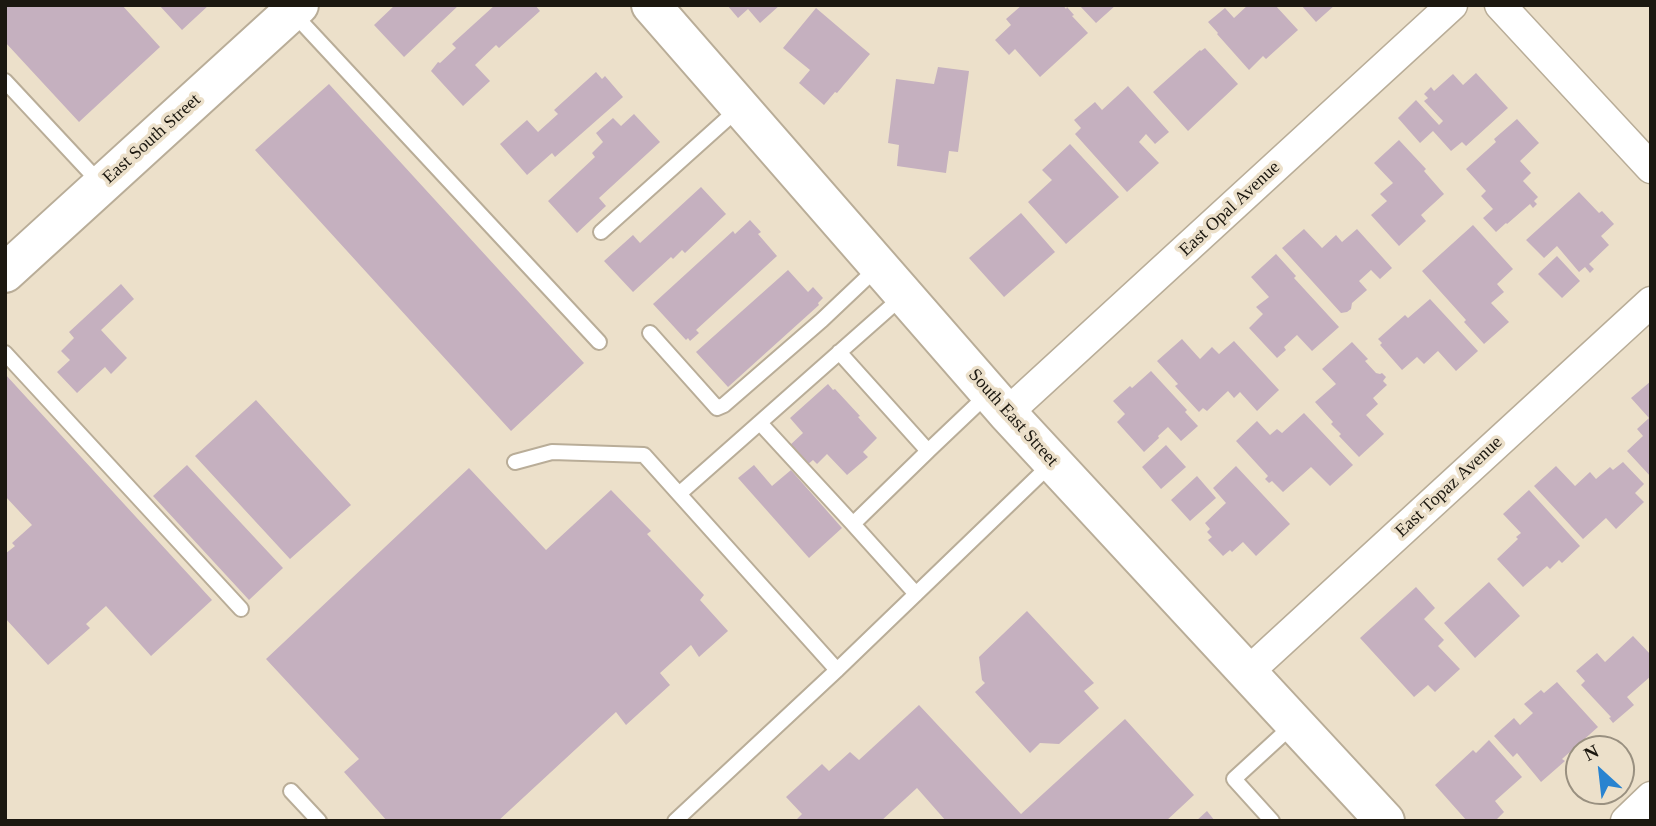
<!DOCTYPE html>
<style>
body{margin:0}
#map{position:relative;width:1656px;height:826px;overflow:hidden;background:#ece0ca;font-family:"Times New Roman",serif}
canvas{display:block}
.frame{position:absolute;inset:0;border:7px solid #1c1810;pointer-events:none}
.north{position:absolute;left:1565px;top:735px;width:70px;height:70px;box-sizing:border-box;background:#ece0ca;border:2px solid #999080;border-radius:50%;rotate:333deg;font-size:19px;font-weight:700;line-height:28px;text-align:center;color:#1c1810}
.north::after{content:'';display:block;margin:auto;width:24px;height:32px;background:#2883d0;clip-path:polygon(50% 0,100% 100%,50% 72%,0 100%)}
</style>
<div id="map">
<canvas width="1656" height="826"></canvas>
<div class="frame"></div>
<div class="north">N</div>
</div>
<script>
const g = document.querySelector('canvas').getContext('2d');
g.lineJoin = 'round';
function fill(path, color) { g.fillStyle = color; g.fill(path, 'evenodd'); }
function strokePath(path, color, width, dash) { g.strokeStyle = color; g.lineWidth = width; g.lineCap = dash ? 'butt' : 'round'; g.setLineDash(dash || []); g.stroke(path); }
function drawText(font, color, halo, rows, align = 'center') {
  g.font = font + ' "Times New Roman",serif'; g.lineWidth = 7; g.setLineDash([]); g.textBaseline = 'middle'; g.strokeStyle = halo; g.fillStyle = color; for (const [text, x, y, turn = 0] of rows) {
    g.save(); g.translate(x, y); g.rotate((+turn || 0) * Math.PI / 180); g.textAlign = isNaN(turn) ? turn : align; if (halo) g.strokeText(text, 0, 0); g.fillText(text, 0, 0); g.restore();
  }
}
fill(new Path2D(`
 M5,5H122L160,47L79,122L5,42Z
 M159,5H209L182,30Z
 M395,5H459L404,57L374,25Z
 M495,5H535L540,11L499,48L496,45L475,65L490,81L463,106L431,71L438,62L440,63L456,48L452,44Z
 M727,5H780L760,23L748,9L738,18Z
 M1022,5H1063L1066,9L1067,7L1074,15L1072,16L1088,33L1040,77L1015,49L1009,55L995,40L1011,25L1006,19Z
 M1079,5H1116L1096,23Z
 M1248,5H1275L1298,30L1266,59L1263,56L1249,70L1217,34L1218,33L1208,22L1225,8L1234,18Z
 M1301,5H1335L1316,22Z
 M816,8L870,54L837,93L835,92L824,105L799,83L810,70L783,48Z
 M1205,48L1238,84L1188,131L1153,92L1200,50L1201,51Z
 M938,67L969,71L958,152L949,151L946,173L897,166L899,145L888,143L896,79L934,84Z
 M596,72L602,79L605,76L623,97L555,157L552,153L527,175L500,144L527,120L538,132L558,114L554,110Z
 M1476,73L1508,108L1466,146L1462,142L1451,151L1433,131L1420,143L1398,118L1416,100L1439,125L1443,121L1424,101L1428,98L1424,94L1431,87L1434,91L1453,74L1463,85Z
 M329,84L584,363L511,431L255,150Z
 M1128,86L1169,132L1155,144L1146,134L1139,142L1159,163L1127,192L1075,134L1081,128L1074,120L1095,102L1102,110Z
 M634,114L660,142L599,198L606,206L577,233L548,201L595,157L592,153L603,142L596,133L613,118L621,126Z
 M1517,119L1539,143L1520,161L1531,173L1523,181L1538,197L1534,201L1537,204L1533,208L1530,204L1507,224L1506,223L1496,232L1483,218L1493,209L1481,196L1486,191L1466,169L1496,142L1494,139Z
 M1399,140L1426,169L1424,171L1444,194L1421,215L1426,221L1399,246L1371,215L1387,201L1380,194L1393,183L1374,163Z
 M1070,144L1119,197L1066,244L1028,202L1052,180L1042,170Z
 M701,187L726,214L685,253L682,250L673,259L671,257L633,292L604,261L633,235L640,243Z
 M1579,192L1599,213L1602,211L1614,224L1601,236L1609,245L1589,264L1594,269L1590,273L1585,267L1579,272L1557,246L1544,258L1526,240Z
 M1021,213L1055,252L1004,297L969,258Z
 M750,220L761,232L758,234L777,256L696,330L699,333L690,341L688,338L686,340L653,304L733,231L735,234Z
 M1473,225L1513,269L1497,284L1504,292L1491,303L1509,322L1484,344L1464,322L1466,320L1422,271Z
 M1304,229L1322,248L1336,235L1342,242L1357,229L1392,268L1380,279L1371,270L1359,281L1367,290L1352,303L1351,309L1347,312L1341,313L1282,248Z
 M1276,254L1296,276L1294,278L1339,327L1312,351L1297,335L1284,347L1286,350L1277,358L1249,328L1263,314L1256,307L1269,297L1251,277Z
 M1557,256L1580,281L1562,298L1538,274Z
 M788,270L808,292L813,287L823,298L818,303L819,305L728,387L696,352Z
 M121,284L134,299L101,330L127,358L111,374L105,367L77,393L57,372L70,360L61,351L74,338L69,332Z
 M1430,299L1478,351L1456,371L1438,351L1424,364L1417,357L1402,370L1380,345L1382,343L1378,339L1405,315L1408,318Z
 M1182,339L1200,359L1212,347L1219,354L1234,341L1279,390L1257,411L1240,392L1234,398L1228,391L1207,411L1203,408L1199,412L1175,386L1178,384L1157,361Z
 M1352,342L1368,359L1365,361L1376,373L1380,374L1382,373L1386,377L1383,381L1387,385L1373,398L1378,404L1366,415L1384,434L1359,457L1339,436L1341,434L1331,424L1333,422L1315,402L1336,384L1322,369Z
 M1151,371L1187,410L1185,412L1198,426L1181,441L1168,427L1158,436L1159,438L1144,452L1117,422L1125,414L1113,401L1130,386L1132,388Z
 M5,374L212,600L151,656L106,606L86,624L90,628L48,665L5,618V554L15,546L12,543L32,525L5,496Z
 M1651,381V477L1627,451L1643,436L1637,429L1649,418L1631,398Z
 M828,384L833,390L835,389L860,416L858,417L877,438L863,452L868,457L847,475L827,454L817,464L813,460L807,465L789,446L803,433L790,418Z
 M256,400L351,505L290,559L195,456Z
 M1304,413L1353,465L1330,486L1311,467L1283,492L1272,481L1269,483L1265,479L1268,476L1236,441L1257,421L1270,435L1277,429L1282,433Z
 M1166,445L1186,467L1161,489L1142,467Z
 M1623,462L1644,484L1635,493L1644,502L1616,529L1606,518L1583,539L1534,486L1556,466L1575,486L1590,472L1596,479L1610,467L1613,470Z
 M187,465L283,568L249,600L153,496Z
 M754,465L772,486L791,470L842,528L809,558L738,478Z
 M1236,466L1290,524L1256,556L1243,542L1232,552L1230,550L1223,556L1208,540L1212,537L1207,532L1210,529L1205,523L1226,503L1213,488Z
 M469,468L546,550L611,490L651,531L647,534L704,595L700,600L728,631L699,657L691,645L660,673L670,685L626,725L616,712L498,821H387L344,772L359,759L266,659Z
 M1197,476L1216,498L1190,521L1171,500Z
 M1529,490L1580,546L1562,563L1559,560L1550,569L1547,566L1523,587L1497,559L1518,539L1516,537L1521,533L1503,514Z
 M1489,582L1520,616L1475,658L1444,623Z
 M1416,587L1435,608L1424,619L1444,640L1438,646L1460,669L1435,692L1428,685L1414,697L1360,638Z
 M1027,611L1094,683L1084,691L1099,708L1059,744L1040,743L1030,753L975,692L985,683L982,680L979,657Z
 M1633,636L1651,655V676L1627,697L1634,705L1613,723L1609,718L1611,717L1581,685L1585,681L1576,671L1597,653L1605,662Z
 M1557,682L1598,727L1562,759L1565,761L1541,782L1517,753L1513,757L1494,736L1514,718L1520,725L1533,713L1524,704L1541,690L1544,693Z
 M919,705L1021,814L1125,719L1194,795L1166,821H946L917,788L881,821H795L802,814L786,797L822,764L829,771L850,752L859,760Z
 M1489,740L1522,777L1495,801L1504,812L1495,821H1467L1435,785L1473,750L1476,753Z
 M1207,811L1215,821H1196Z`), '#c5b0bf');
const lane = new Path2D(`
 M293,13L599,342
 M5,81L101,184
 M601,232L738,109
 M650,333L717,408L724,405L822,320L878,267
 M5,353L241,609
 M760,423L853,524L928,451L839,352
 M928,451L988,394
 M515,462L552,452L644,455L837,670
 M679,494L903,296
 M853,524L916,594
 M291,791L319,821
 M675,821L837,670L1052,463
 M1272,821L1234,779L1294,724`);
const street = new Path2D(`
 M1500,5L1651,168
 M1007,413L1452,5
 M1248,672L1651,302
 M1626,821L1651,797`);
const secondary = new Path2D(`
 M651,5L1007,413L1385,821
 M5,273L299,5`);
strokePath(lane, '#b9ad98', 18);
strokePath(street, '#b9ad98', 33);
strokePath(secondary, '#b9ad98', 42);
strokePath(lane, '#fff', 14);
strokePath(street, '#fff', 30);
strokePath(secondary, '#fff', 38);
drawText('18px', '#1c1810', '#ece0ca', [
 ["East South Street",152,139,-42],
 ["East Opal Avenue",1230,209,-43],
 ["South East Street",1013,418,48],
 ["East Topaz Avenue",1449,487,-43]
]);
</script>
